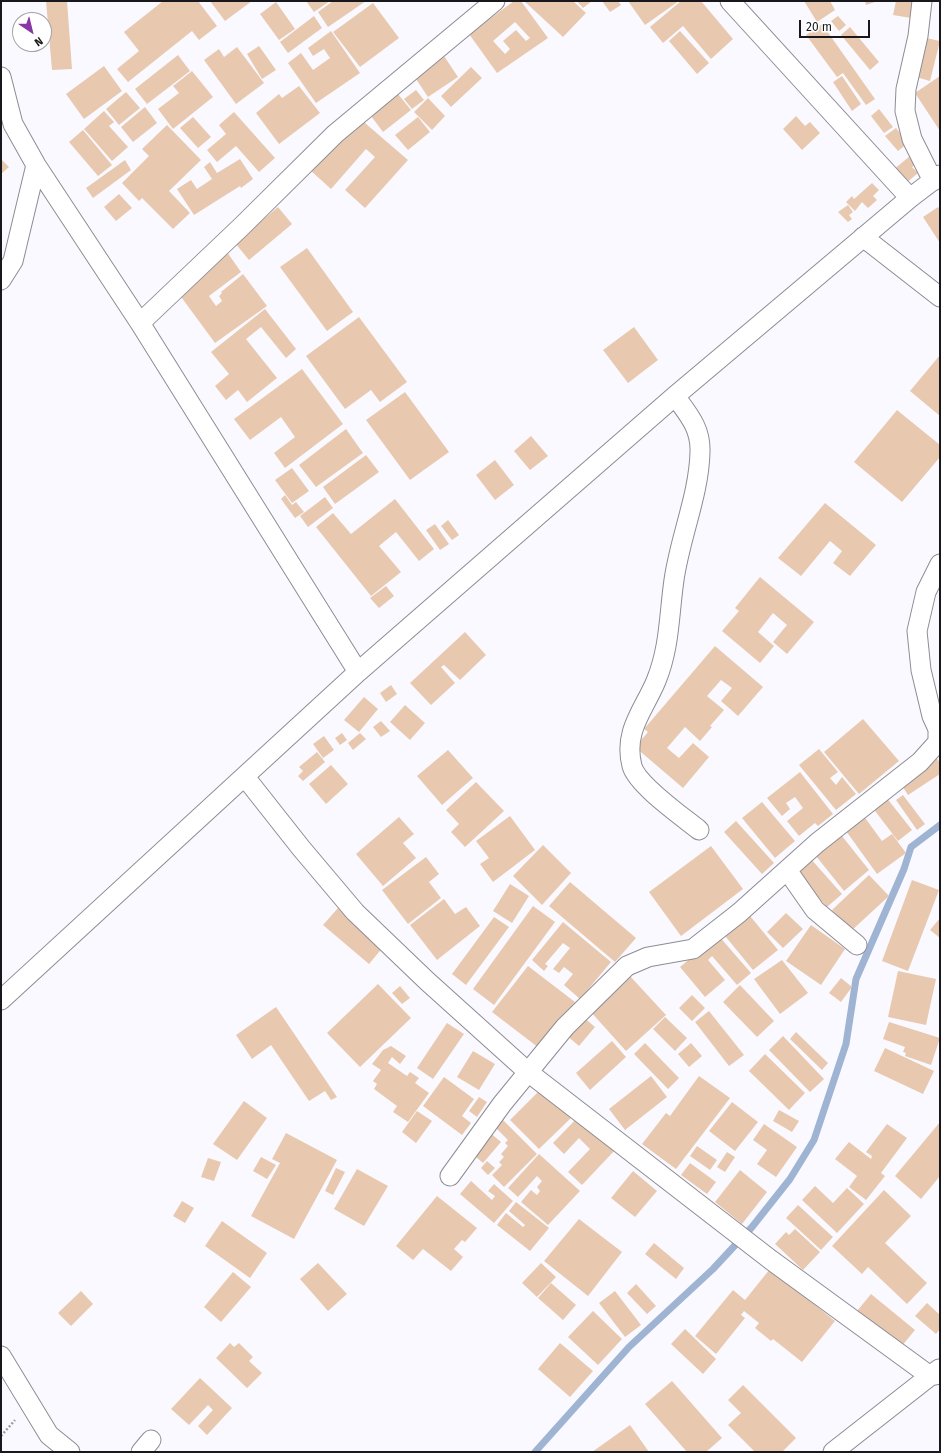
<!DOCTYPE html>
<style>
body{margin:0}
#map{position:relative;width:941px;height:1453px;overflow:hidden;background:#faf9ff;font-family:"Fira Sans",sans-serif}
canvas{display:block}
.frame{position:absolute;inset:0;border:2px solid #18171b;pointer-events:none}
.north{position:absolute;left:12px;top:12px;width:40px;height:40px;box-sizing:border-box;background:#fff;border:1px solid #a3a2a4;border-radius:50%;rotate:145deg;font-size:11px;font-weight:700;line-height:16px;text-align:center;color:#18171b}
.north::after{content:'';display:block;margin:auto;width:14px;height:18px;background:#8a37a6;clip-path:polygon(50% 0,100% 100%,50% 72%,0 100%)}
.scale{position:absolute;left:799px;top:20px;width:71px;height:18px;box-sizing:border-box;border:2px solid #18171b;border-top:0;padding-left:5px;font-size:12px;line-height:14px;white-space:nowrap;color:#18171b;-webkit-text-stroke:3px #fff;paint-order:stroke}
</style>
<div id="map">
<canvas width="941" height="1453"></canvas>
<div class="frame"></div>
<div class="north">N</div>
<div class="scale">20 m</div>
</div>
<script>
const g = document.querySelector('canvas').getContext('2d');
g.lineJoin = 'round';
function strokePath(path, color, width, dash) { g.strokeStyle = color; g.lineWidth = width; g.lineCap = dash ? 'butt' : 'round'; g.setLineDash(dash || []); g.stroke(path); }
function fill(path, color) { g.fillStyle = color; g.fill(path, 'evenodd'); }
strokePath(new Path2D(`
 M535,1452L629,1347L713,1269L752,1227L790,1179L814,1140L846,1044L856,979L904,869L911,847L940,825`), '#9eb4d2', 7);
fill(new Path2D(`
 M46,1H67L72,69L52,70Z
 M163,1H198L217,26L199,40L192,31L128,82L117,69L139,51L124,32Z
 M210,1H252L225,21Z
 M306,1H330L314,12Z
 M333,1H366L328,27L318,12Z
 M514,1H521L548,38L497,73L469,34ZM515,22L530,38L526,41L516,30L503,41L510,49L505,54L493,41Z
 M524,1H573L586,13L563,37Z
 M577,1H592L583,8Z
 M602,1H618L621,5L610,12Z
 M628,1H679L645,25Z
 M681,1H701L733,39L711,59L683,26L663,43L650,27Z
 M804,1H830L835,10L817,22Z
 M865,1H874L875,2L866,5Z
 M896,1H914L911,18L893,15Z
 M276,2L295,29L279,40L260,14Z
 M373,3L399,38L360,67L333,32Z
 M314,16L322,28L288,53L280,42Z
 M838,16L846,25L839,31L831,21Z
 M822,24L875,99L866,105L843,73L837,77L806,35Z
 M850,27L879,62L870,70L841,35Z
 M331,31L360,73L316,103L288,63L301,53L313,70L330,58L324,49L313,56L308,48Z
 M680,31L709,63L697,74L669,41Z
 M926,38L940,41L930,81L916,77Z
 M259,46L276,70L262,79L247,54Z
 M237,47L264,83L236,104L204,60L219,49L224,57Z
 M178,55L190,71L147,104L135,89Z
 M444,56L458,77L428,97L414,76Z
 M104,66L122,91L84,119L66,94Z
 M471,67L482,78L451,107L441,96Z
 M192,71L213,97L173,129L158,109L179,93L173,86Z
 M842,76L861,104L852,111L833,82Z
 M940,76V131L915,93Z
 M299,86L320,113L279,144L256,113L279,94L282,98Z
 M416,90L424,100L412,109L404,99Z
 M126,92L140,108L119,125L106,109Z
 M398,94L411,110L383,132L371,116Z
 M428,98L445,116L432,130L414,112Z
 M145,107L157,123L133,142L121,127Z
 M879,109L893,127L884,133L871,116Z
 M104,111L114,122L109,126L128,147L112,161L84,129Z
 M234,112L275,158L259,172L236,146L217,162L207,150L226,134L219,125Z
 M796,116L805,126L810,122L820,133L802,150L783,129Z
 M193,117L211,137L198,148L180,128Z
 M358,117L408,160L365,208L345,190L375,157L366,149L331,189L310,170Z
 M418,117L430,132L408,150L395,135Z
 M167,125L201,160L169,191L190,213L173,229L142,198L139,201L122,183L149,156L142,149Z
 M896,128L908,143L898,151L885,136Z
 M83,130L112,165L98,176L69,142Z
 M910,156L916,164L912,167L918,173L905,184L893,170Z
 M1,159L9,167L1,174Z
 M240,159L253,179L241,188L240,186L194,215L177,189L191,180L197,189L212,179L204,167L210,162L217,173Z
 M125,160L131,170L93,198L86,188Z
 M872,183L879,190L873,196L877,200L868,208L862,202L855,211L846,202L852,196L854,199Z
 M119,194L132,208L116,221L104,207Z
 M848,205L853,212L849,215L852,219L848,222L838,212Z
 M278,207L292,224L249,260L235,243Z
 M938,207L940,210V243L923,217Z
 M307,248L353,312L327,331L280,267Z
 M227,252L241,272L209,296L216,306L222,301L219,296L222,293L221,292L243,274L267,306L215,343L176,290Z
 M265,309L296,349L286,358L261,327L246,339L277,378L247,402L238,390L226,400L215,386L229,374L211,352Z
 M359,317L407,382L380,402L371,390L345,409L306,356Z
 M634,327L658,360L628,383L603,350Z
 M940,355V416L910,391Z
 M302,369L343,424L285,468L274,453L295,437L281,417L250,440L234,419Z
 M405,392L449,452L410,480L366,420Z
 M897,410L940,445V457L902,502L854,462Z
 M346,429L363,453L316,487L299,465Z
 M531,436L548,456L530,470L514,451Z
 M366,455L379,472L335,504L323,487Z
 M495,460L514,485L495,500L476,475Z
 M292,468L309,491L292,503L275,480Z
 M285,495L292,505L296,502L304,512L295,518L281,499Z
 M325,497L333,508L308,527L300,516Z
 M395,499L434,549L419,561L396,532L379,546L401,572L371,596L316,527L333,513L351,534Z
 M825,503L876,545L850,576L833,563L842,551L830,541L801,576L778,558Z
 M448,520L459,535L452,540L441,526Z
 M435,524L449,544L440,550L426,530Z
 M760,577L814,622L787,654L773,642L787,625L773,613L758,632L774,646L760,663L722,631L739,611L735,608Z
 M386,586L394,596L379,608L370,598Z
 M465,632L486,655L460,680L444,665L441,667L455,683L431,705L410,683Z
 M715,646L763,687L738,716L721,701L732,688L721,680L707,696L724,710L710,726L712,727L700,741L685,727L667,748L679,758L693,743L709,757L683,788L635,747L648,732L644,729Z
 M391,685L397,694L386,702L380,693Z
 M364,697L378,709L359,732L344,720Z
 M405,705L425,723L410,740L390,722Z
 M863,719L899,761L859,794L824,752Z
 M381,721L390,731L381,737L373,727Z
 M342,733L347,740L340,745L335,738Z
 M360,733L366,739L353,750L348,743Z
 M324,736L334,750L323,758L313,744Z
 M819,749L838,772L830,778L836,785L842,777L856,794L836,810L799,765Z
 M448,750L473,778L442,805L417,776Z
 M317,752L325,762L303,781L298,776L303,771L299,767Z
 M936,757L940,763V774L908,795L899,781Z
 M331,765L348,784L326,804L309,784Z
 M800,772L833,814L818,826L815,823L799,836L787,821L803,808L795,797L786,803L790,809L782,816L767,798Z
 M476,782L504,811L465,847L451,832L459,824L446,810Z
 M903,795L925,824L917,830L896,800Z
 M886,797L912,830L898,841L872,807Z
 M762,802L795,841L775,858L742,818Z
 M860,811L882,841L892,834L906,853L877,874L841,824Z
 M510,816L535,850L493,882L480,864L489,858L476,841Z
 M399,817L414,834L403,843L416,858L383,886L356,854Z
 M736,821L774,863L762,874L724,832Z
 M838,831L869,870L844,891L812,851Z
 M543,845L571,873L542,905L513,876Z
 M711,846L743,889L681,936L649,892Z
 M426,857L439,874L429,882L441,898L408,924L382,890Z
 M810,858L842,894L827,907L795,871Z
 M869,875L889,896L851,931L832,910Z
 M912,880L939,890L908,971L882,961Z
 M570,882L636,938L615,962L549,906Z
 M510,884L529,896L512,923L493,911Z
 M444,899L455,914L466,907L480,926L437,960L410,925Z
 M533,906L555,922L494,1005L473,989Z
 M338,908L384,946L369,964L323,925Z
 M746,911L778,950L753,970L721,931Z
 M786,913L803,929L783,948L767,932Z
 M494,917L509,927L466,985L452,974Z
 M940,918V938L930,930Z
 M563,922L611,962L580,999L564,985L573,974L564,967L559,973L553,969L570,948L563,943L545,964L548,966L544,971L532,960Z
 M811,925L845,949L821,985L786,961Z
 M718,935L751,973L737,985L712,956L708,960L725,980L705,997L680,967Z
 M782,960L808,993L780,1014L754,979Z
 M528,966L575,1002L539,1048L492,1012Z
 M898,971L936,979L926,1025L888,1017Z
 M629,975L666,1015L626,1051L590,1011Z
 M841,978L852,987L841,1002L829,993Z
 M378,984L411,1018L360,1067L327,1033Z
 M740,985L774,1021L757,1037L723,1002Z
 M400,986L410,998L402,1004L392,993Z
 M692,995L705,1008L692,1021L679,1008Z
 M276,1007L337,1097L331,1100L325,1091L309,1101L271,1045L252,1059L236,1035Z
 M709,1011L744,1055L729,1066L695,1022Z
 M582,1016L595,1027L579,1046L566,1035Z
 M665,1017L687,1038L675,1051L653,1029Z
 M889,1022L940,1038L931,1065L905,1056L906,1053L903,1052L905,1047L883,1039Z
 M447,1023L464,1034L433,1079L417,1068Z
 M796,1032L828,1063L822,1070L790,1039Z
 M783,1036L824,1079L810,1092L769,1050Z
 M612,1041L626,1057L590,1090L576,1073Z
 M645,1043L679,1078L668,1089L634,1054Z
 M691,1043L702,1056L689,1067L678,1054Z
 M391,1046L406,1056L400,1064L392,1057L388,1063L407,1076L410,1072L419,1078L415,1083L429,1093L408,1122L393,1112L397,1106L374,1089L377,1084L373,1081L381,1070L372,1064L383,1050Z
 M885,1048L934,1071L923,1094L874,1071Z
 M473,1051L495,1064L479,1090L457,1077Z
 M765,1054L805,1093L789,1110L749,1071Z
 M651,1076L667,1097L625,1130L609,1109Z
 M699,1076L730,1098L676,1169L642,1144L666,1113L670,1116Z
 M444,1077L474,1099L462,1116L471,1123L462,1135L423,1106Z
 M543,1087L572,1117L539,1149L510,1120Z
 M479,1097L487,1102L477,1117L469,1111Z
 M244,1101L267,1118L237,1160L213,1144Z
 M732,1102L758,1122L735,1151L709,1131Z
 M779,1110L799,1121L792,1132L773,1121Z
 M417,1111L432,1121L416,1143L402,1132Z
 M581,1114L616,1149L582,1185L568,1172L590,1149L579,1138L564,1154L553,1143Z
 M503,1120L537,1154L504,1187L492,1175L502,1165L499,1162L504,1157L501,1154L508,1146L505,1143L508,1140L496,1128Z
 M940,1122V1176L921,1199L895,1176Z
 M764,1124L797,1147L776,1177L757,1164L767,1150L753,1140Z
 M887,1124L907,1138L881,1173L885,1176L866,1200L849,1187L857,1176L835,1159L849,1142L871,1159L872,1156L866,1152Z
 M488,1131L501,1142L483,1163L470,1152Z
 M286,1133L337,1160L294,1239L251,1216L280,1163L272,1159Z
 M697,1146L717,1160L710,1170L690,1156Z
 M727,1152L735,1157L725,1172L717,1167Z
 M539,1154L580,1191L548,1225L521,1202L531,1190L537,1195L540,1191L537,1187L542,1181L537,1176L518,1197L508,1188Z
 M261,1157L276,1165L267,1179L253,1171Z
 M208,1158L221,1162L214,1181L201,1177Z
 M487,1161L495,1168L488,1175L481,1168Z
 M690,1163L716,1182L707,1194L681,1175Z
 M336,1168L345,1172L333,1195L325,1191Z
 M357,1169L388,1186L364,1226L334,1209Z
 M740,1170L767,1192L742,1224L715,1202Z
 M633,1171L657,1191L635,1217L611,1198Z
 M471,1181L492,1200L495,1196L488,1191L494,1184L513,1201L494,1223L460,1194Z
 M815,1186L833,1203L847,1188L864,1204L837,1233L802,1200Z
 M884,1190L911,1216L885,1243L927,1283L907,1304L868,1267L862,1274L832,1246Z
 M437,1196L477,1228L465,1242L462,1240L454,1249L463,1257L451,1271L423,1249L413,1260L396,1246Z
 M182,1201L194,1208L185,1223L173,1216Z
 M516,1202L549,1228L530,1251L497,1225L506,1213L523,1227L525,1225L509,1211Z
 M798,1205L833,1237L821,1250L786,1218Z
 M579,1219L622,1252L588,1296L544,1261Z
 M222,1221L267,1253L250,1278L205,1246Z
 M795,1229L820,1252L803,1270L775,1244L786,1232L789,1235Z
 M654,1243L684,1268L676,1279L645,1254Z
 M318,1263L347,1294L328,1311L300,1279Z
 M541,1263L556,1277L537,1297L522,1283Z
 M770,1269L835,1321L802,1362L773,1339L771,1341L755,1328L759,1323L744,1311L741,1315L745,1318L716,1354L695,1336L733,1290L745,1300Z
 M233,1272L251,1287L221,1322L204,1307Z
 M551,1283L576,1305L563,1320L538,1298Z
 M636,1284L656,1306L647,1314L627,1293Z
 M81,1291L93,1304L71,1326L58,1313Z
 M615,1291L641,1325L625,1337L599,1303Z
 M871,1294L915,1330L901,1347L857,1311Z
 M927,1303L940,1315V1329L936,1334L915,1316Z
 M593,1311L622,1339L598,1365L568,1337Z
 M685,1329L716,1359L703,1374L671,1344Z
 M230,1343L234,1347L239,1343L253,1357L249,1361L262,1373L247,1388L216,1358Z
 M560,1343L593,1371L570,1397L538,1369Z
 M200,1378L232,1408L207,1435L198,1426L213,1410L208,1405L189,1425L171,1409Z
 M672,1381L722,1438L706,1452H687L645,1404Z
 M743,1385L796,1438L782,1452H755L728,1425L741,1413L728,1400Z
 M630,1425L649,1452H592Z`), '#e8c9af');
const street = new Path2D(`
 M730,1L910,198
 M922,1L918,36L906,89L905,111L912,139L933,181
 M1,77L13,124L36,165L140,323L358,672
 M863,237L940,297
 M1,280L13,261L36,165
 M140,323L242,226L335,134L495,1
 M675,396C688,414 701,428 700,452C699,495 680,537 674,580C669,614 670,647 656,681C644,710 623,731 632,766C637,785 683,817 699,830
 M245,777L301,848L355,912L427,981L528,1072L771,1260L930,1376L940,1374
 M787,870L815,910L857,945
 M1,1000L358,672L675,396L910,198L940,175
 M450,1176L502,1104L565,1027L627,966L648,957L693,949L739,913L817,843L920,762L938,742V729L932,716L921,670L917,631L926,592L940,564
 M1,1356L49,1435L70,1452
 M141,1452L151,1440
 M833,1452L939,1369`);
strokePath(street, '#8e8c94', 21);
strokePath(new Path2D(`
 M1,1436L15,1420`), '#9c9ba0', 2.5, [2, 2]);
strokePath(street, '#fff', 19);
</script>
